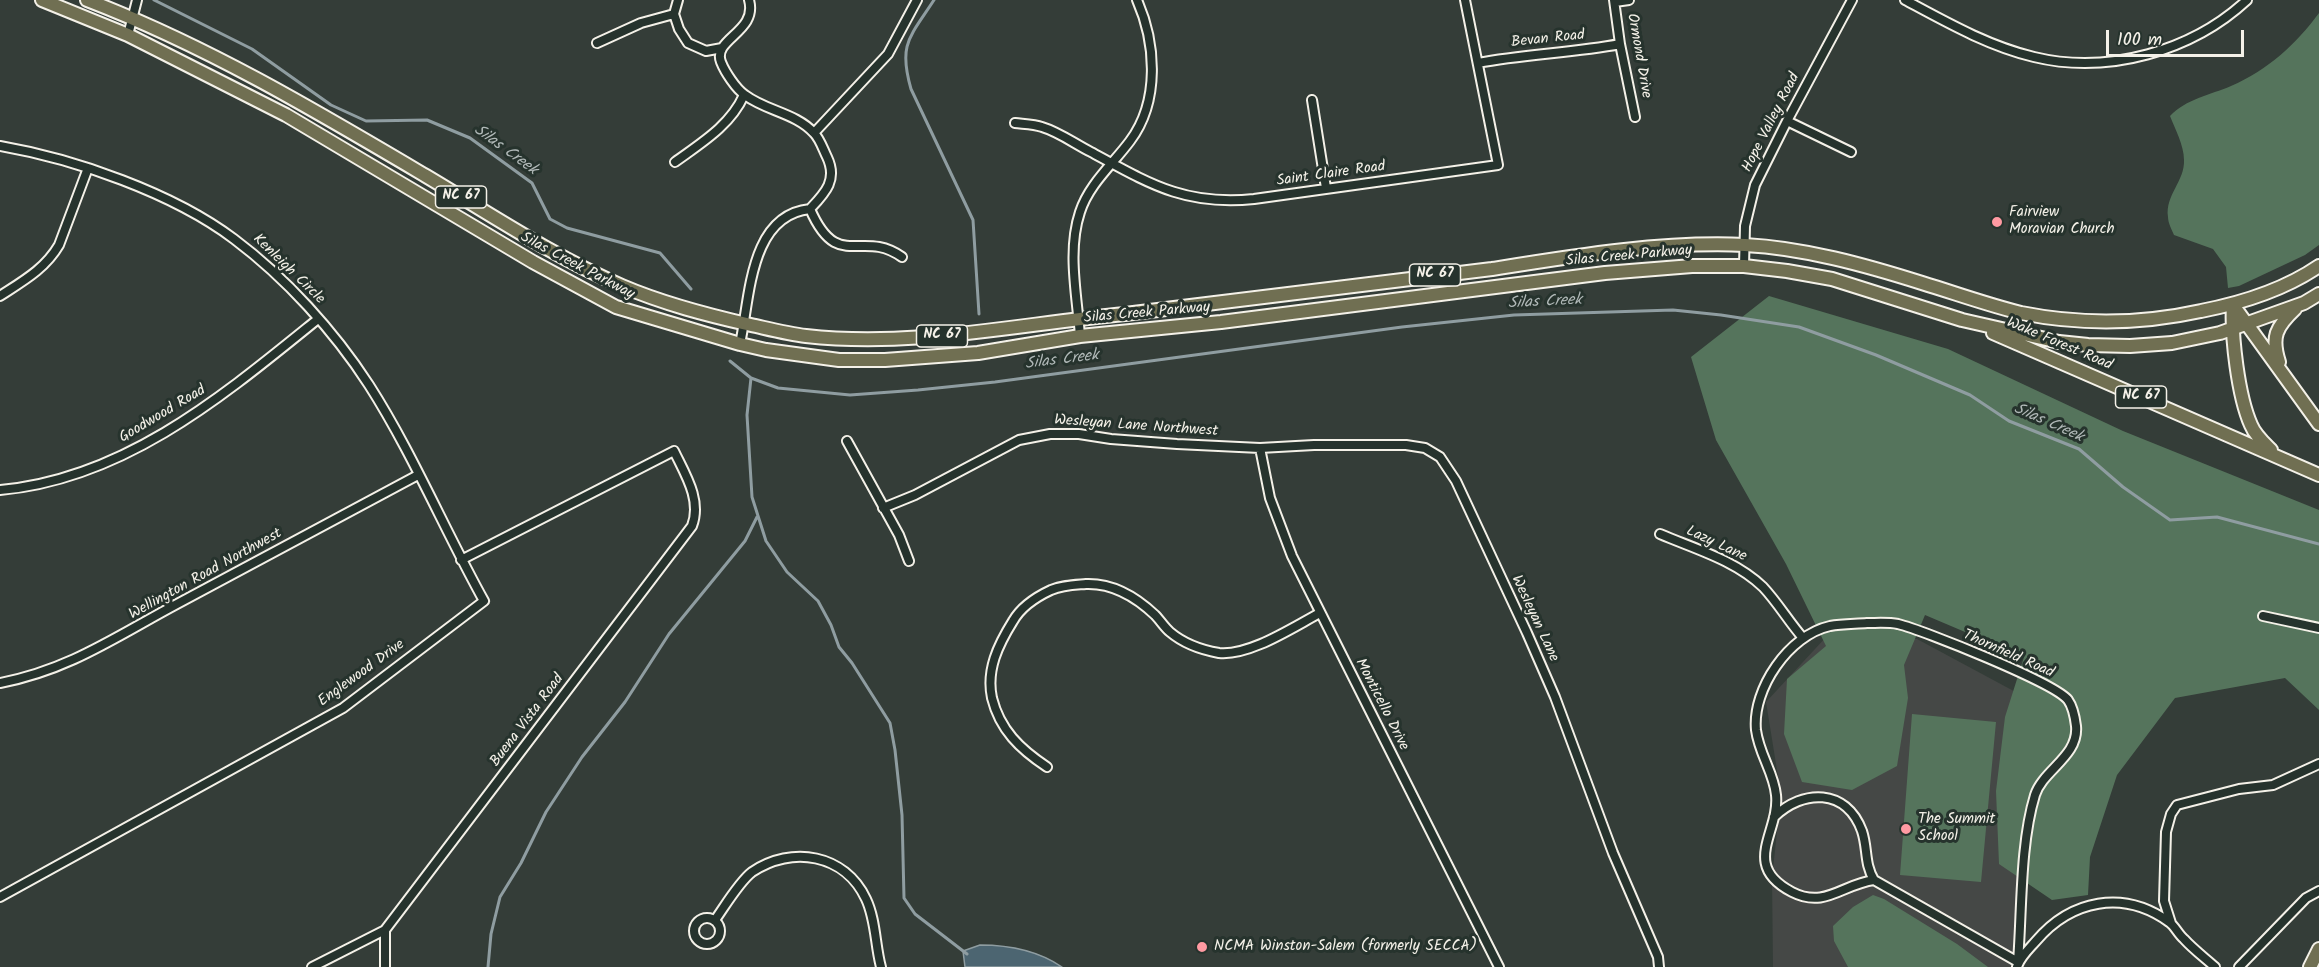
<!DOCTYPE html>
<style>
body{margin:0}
#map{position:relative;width:2319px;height:967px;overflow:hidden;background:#343d38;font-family:Kalam,sans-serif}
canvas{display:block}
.scale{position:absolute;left:2106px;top:30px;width:138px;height:27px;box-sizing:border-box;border:3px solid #f4f1e8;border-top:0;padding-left:8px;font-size:18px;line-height:21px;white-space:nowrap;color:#f4f1e8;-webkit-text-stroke:4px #26332d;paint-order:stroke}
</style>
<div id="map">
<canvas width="2319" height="967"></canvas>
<div class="scale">100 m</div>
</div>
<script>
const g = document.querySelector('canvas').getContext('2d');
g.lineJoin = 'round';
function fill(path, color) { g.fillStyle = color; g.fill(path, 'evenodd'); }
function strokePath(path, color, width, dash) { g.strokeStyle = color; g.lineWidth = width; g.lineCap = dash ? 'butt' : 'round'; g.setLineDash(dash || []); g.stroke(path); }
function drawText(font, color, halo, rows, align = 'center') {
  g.font = font + ' Kalam,sans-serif'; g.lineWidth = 6; g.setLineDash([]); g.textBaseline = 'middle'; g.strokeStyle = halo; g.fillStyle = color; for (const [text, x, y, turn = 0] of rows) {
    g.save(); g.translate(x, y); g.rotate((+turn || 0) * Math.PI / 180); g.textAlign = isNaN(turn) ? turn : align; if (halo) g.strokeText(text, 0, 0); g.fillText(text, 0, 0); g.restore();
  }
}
fill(new Path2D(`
 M1827,636L1917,639L2049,710L2017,967H1773L1772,878L1781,795L1766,702Z`), '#454846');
fill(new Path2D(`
 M2319,13V245L2305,255L2239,286L2228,288L2226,267L2213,249L2174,235C2172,230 2168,223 2168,217C2165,195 2185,181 2184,160C2184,145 2175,129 2170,116C2186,99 2210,95 2231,86C2268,70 2296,44 2319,13Z
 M1769,296L1948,349L2123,431L2319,510V710L2285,678L2175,698L2117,775L2090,857L2088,895L2052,900L1999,864L1996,791L2005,717L2024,657L1925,615L1904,665L1908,698L1897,766L1852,790L1802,782L1784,734L1787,679L1826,646L1786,564L1716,440L1691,357Z
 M1912,714L1996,722L1981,882L1900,875Z
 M1873,895L1884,899L1957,944L1988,967H1848L1834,941L1833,926L1853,907Z`), '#55745c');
const water = new Path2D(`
 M980,945C1010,945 1037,950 1062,967H965L963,951Z`);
fill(water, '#4c6571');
strokePath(water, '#8f9da1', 1.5);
strokePath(new Path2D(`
 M154,0L252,49L331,105L366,121L427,120L470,138L532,183L550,219L567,228L660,253L691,289
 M934,0C910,37 898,44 911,89L973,220L979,314
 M730,361L751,378L778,388L850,395L918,390L995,382L1402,327L1514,315L1673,310L1721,315L1799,327L1876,355L1970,395L2009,421L2079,449L2123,487L2170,520L2217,517L2319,544
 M751,378L747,415L752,497L766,541L787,572L818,601L831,625L839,647L852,663L890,723L895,750L902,815L904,898L915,914L967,954
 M488,967L491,934L500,897L521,863L546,812L582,757L625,702L669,634L745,541L757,517`), '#8f9da1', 3);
const street = new Path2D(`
 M678,0L674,14L679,29L688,43L706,51L722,48
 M1614,0L1620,44L1635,117
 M1905,0C1946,22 1988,46 2034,57C2108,75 2192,51 2247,0
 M1615,2L1629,0
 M128,35L137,0
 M597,43L641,23L674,14
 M1478,63C1525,54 1573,53 1620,44
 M1312,100L1326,188
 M1787,121L1851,152
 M1015,123C1023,124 1034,124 1042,127C1059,132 1075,144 1091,152C1150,184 1185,206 1254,199L1498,165L1465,0
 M814,133L888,54L917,0
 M0,146C75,159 173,193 234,239C286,278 334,331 369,385C412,452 445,531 484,601L343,708L0,897
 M675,162C701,143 730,126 744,95
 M810,209C838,273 861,228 902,257
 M1744,266L1745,226L1755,185L1787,121L1852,0
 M0,296C23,281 45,269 59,245L88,168
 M1080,336C1077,295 1067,251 1080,212C1089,184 1113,164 1130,141C1160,101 1156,43 1137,0
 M740,344C750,299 749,215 810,209C825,193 838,180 827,157C823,149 820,139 814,133C796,113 766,111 745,95C736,89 725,72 721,62C712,39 758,32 749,0
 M847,441L899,535L909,561
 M1260,448L1270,498L1292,556L1499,967
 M0,490C125,479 224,395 318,319
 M883,508L915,495L1019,440L1050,434H1079L1111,439L1177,444L1260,448L1314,445H1406L1425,448L1440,457L1456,481L1527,633L1555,697L1613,853L1658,957L1659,967
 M1660,534C1695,549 1735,560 1763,587C1778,603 1789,622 1803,638
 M2263,616L2319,628
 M1867,623C1877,623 1888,622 1898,624C1923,630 2055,683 2068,700C2073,707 2075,718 2076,726C2079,756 2043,770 2035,795C2020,844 2022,910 2018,962L1874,880C1843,884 1825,909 1792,892C1740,865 1780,832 1776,795C1774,773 1759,754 1756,730C1752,689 1789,635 1830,626C1842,624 1855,624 1867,623Z
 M0,683C69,670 117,636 177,604C258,561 338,518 418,475
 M1047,767C1020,749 1000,730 992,698C986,670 998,645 1013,621C1021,607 1036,597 1051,590C1063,585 1073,585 1086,584C1113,583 1135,596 1155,615C1160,620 1164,627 1170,632C1183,643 1202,650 1219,653C1250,656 1293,627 1320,613
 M1774,817C1803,789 1846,788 1862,831C1868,849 1864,863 1874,880
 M694 931a13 13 0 1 1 26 0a13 13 0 1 1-26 0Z
 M715,920C725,906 739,882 752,872C792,845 845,854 866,899C876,920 875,945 881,967
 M2171,923L2164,901L2166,832L2171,814L2177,805L2239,789L2273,785L2319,764
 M312,967L385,930L692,526C702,500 685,474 674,451L461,560
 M385,967V930
 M2017,967C2020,957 2029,949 2036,941C2071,900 2123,889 2169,922C2175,926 2178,934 2184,939C2193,949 2205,958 2215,967
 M2239,967L2306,898L2319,891`);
const primary = new Path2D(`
 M42,0L128,35L286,115L533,262L616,307L740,344L766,350L839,360H885L978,353L1080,336L1221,322L1605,273L1692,266H1744L1787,271L1832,279L1962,320L2059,342L2088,345L2130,346L2172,343L2220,333L2304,303L2319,294
 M87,0C207,46 316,111 426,176C490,214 554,257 622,286C664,304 707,315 751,325C769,329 788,334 806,336C913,348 1019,324 1125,314L1492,269C1573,256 1663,241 1745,245C1804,248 1865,265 1922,283C1955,293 1988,305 2021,313C2081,325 2142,324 2201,311C2242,303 2284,290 2319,266
 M2233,305C2231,335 2238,396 2251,425C2255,435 2263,442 2271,450
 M2233,305L2319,424
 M1993,333L2319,475
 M2279,362C2271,337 2276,327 2295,309
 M2310,967L2319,949`);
strokePath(street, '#f4f1e8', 12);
strokePath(primary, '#f4f1e8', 16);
strokePath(street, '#26332d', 8);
strokePath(primary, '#706f52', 12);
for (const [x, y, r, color] of [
 [1997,222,6,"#ff9aa2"],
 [1906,829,6,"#ff9aa2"],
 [1202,947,6,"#ff9aa2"]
]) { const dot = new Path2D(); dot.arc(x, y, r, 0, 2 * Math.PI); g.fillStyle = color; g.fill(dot); strokePath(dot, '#26332d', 2); }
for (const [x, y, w] of [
 [461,197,51],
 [1435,275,51],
 [942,336,51],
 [2141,397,51]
]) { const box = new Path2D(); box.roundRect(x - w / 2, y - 11, w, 22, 4.5); g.fillStyle = '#26332d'; g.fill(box); strokePath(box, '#f4f1e8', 1.5); }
drawText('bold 14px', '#f4f1e8', null, [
 ["NC 67",461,197],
 ["NC 67",1435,275],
 ["NC 67",942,336],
 ["NC 67",2141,397]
]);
drawText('15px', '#f4f1e8', '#26332d', [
 ["Bevan Road",1548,40,-6],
 ["Ormond Drive",1638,56,80],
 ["Hope Valley Road",1772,123,-63],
 ["Saint Claire Road",1331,175,-8],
 ["Silas Creek Parkway",1629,257,-5],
 ["Silas Creek Parkway",577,267,28],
 ["Kenleigh Circle",288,270,44],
 ["Silas Creek Parkway",1147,314,-5],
 ["Wake Forest Road",2059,345,23],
 ["Goodwood Road",163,415,-31],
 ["Wesleyan Lane Northwest",1136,427,4],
 ["Lazy Lane",1716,545,25],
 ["Wellington Road Northwest",206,575,-29],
 ["Wesleyan Lane",1534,619,65],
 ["Thornfield Road",2008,655,24],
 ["Englewood Drive",362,674,-36],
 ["Monticello Drive",1381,705,63],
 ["Buena Vista Road",528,721,-53]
]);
drawText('15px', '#f4f1e8', '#26332d', [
 ["Fairview",2009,213],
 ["Moravian Church",2009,230],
 ["The Summit",1918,820],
 ["School",1918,837],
 ["NCMA Winston-Salem (formerly SECCA)",1214,947]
], 'left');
drawText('italic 16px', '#b1b9b8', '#26332d', [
 ["Silas Creek",505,151,36],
 ["Silas Creek",1545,303,-3],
 ["Silas Creek",1062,361,-7],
 ["Silas Creek",2048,424,24]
]);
</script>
